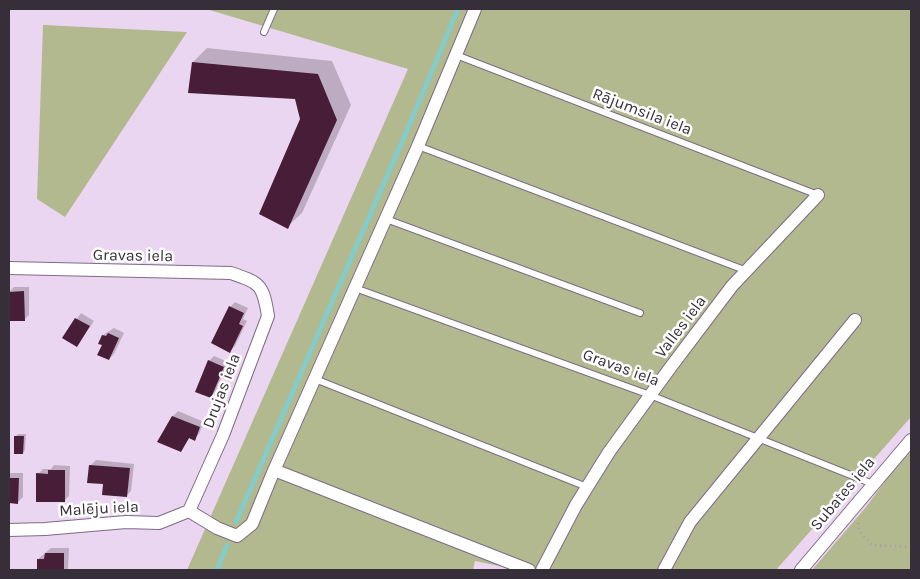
<!DOCTYPE html>
<meta charset="utf-8">
<style>
body{margin:0}
#map{position:relative;width:920px;height:579px;overflow:hidden;background:#ebd6f2;font-family:Karla,sans-serif}
canvas{display:block}
.frame{position:absolute;inset:0;border:10px solid #362e39;pointer-events:none}
</style>
<div id="map">
<canvas width="920" height="579"></canvas>
<div class="frame"></div>
</div>
<script>
const g = document.querySelector('canvas').getContext('2d');
g.lineJoin = 'round';
function fill(path, color) { g.fillStyle = color; g.fill(path, 'evenodd'); }
function strokePath(path, color, width, dash) { g.strokeStyle = color; g.lineWidth = width; g.lineCap = dash ? 'butt' : 'round'; g.setLineDash(dash || []); g.stroke(path); }
function drawText(font, color, halo, rows, align = 'center') {
  g.font = font + ' Karla,sans-serif'; g.lineWidth = 5; g.setLineDash([]); g.textBaseline = 'middle'; g.strokeStyle = halo; g.fillStyle = color; for (const [text, x, y, turn = 0] of rows) {
    g.save(); g.translate(x, y); g.rotate((+turn || 0) * Math.PI / 180); g.textAlign = isNaN(turn) ? turn : align; if (halo) g.strokeText(text, 0, 0); g.fillText(text, 0, 0); g.restore();
  }
}
fill(new Path2D(`
 M206,9H911V417L776,570H519L475,561L473,570H187L408,69Z
 M43,25L187,32L65,217L37,199Z
 M911,451V570H812L866,507L892,472Z`), '#b2b98f');
fill(new Path2D(`
 M207,48L332,61L351,105L302,213L287,227L301,119L296,98L193,62Z
 M14,287H29V315L24,320L9,292Z
 M235,302L248,308L243,319L247,321L235,346L230,351L213,343L230,307Z
 M81,313L94,321L77,346L64,338Z
 M114,328L124,333L114,354L109,359L104,345L103,335Z
 M214,356L228,362L215,392L210,397L209,361Z
 M178,411L204,422L199,434L194,439L190,437L180,451L173,416Z
 M18,434H26L25,450L23,453L16,436Z
 M96,460L134,464L131,491L126,496L105,483L89,482L91,465Z
 M54,465L70,466L69,496L64,501L38,474L43,469H51Z
 M9,473H23V497L18,502H9Z
 M51,548H69L68,570H38V559Z`), '#0003');
strokePath(new Path2D(`
 M236,522L411,121L458,9
 M217,570L227,545`), '#81cccc', 4.5);
fill(new Path2D(`
 M192,62L318,74L337,120L288,229L259,214L300,119L295,99L188,93Z
 M24,291L25,321H9V292Z
 M229,306L244,313L239,324L243,326L230,353L211,343Z
 M75,318L90,326L77,347L62,338Z
 M108,333L119,338L109,360L97,355L102,345L98,344L102,335L106,336Z
 M208,360L224,367L211,398L195,392Z
 M172,416L200,427L195,441L189,438L181,452L157,442Z
 M14,436H24L23,454H14Z
 M89,465L130,468L127,497L102,495L103,484L87,483Z
 M48,470H65V502H36V473L48,474Z
 M9,478H19L18,504L9,503Z
 M45,553H64V570H37V559H44Z`), '#471d37');
const service = new Path2D(`
 M264,32L274,9
 M456,55L818,195
 M418,146L747,271
 M386,219L640,313
 M355,288L650,395L873,484
 M315,379L587,487`);
const minor = new Path2D(`
 M9,268L231,273C260,283 263,284 268,316L223,435L189,511
 M274,470L529,570
 M189,511L217,528L237,536L252,524L272,475L418,146L475,9
 M9,530L45,529L126,522L159,523L189,511
 M542,570L576,505L609,452L670,368L732,286L818,195
 M664,570L690,522L855,320
 M801,570L911,440`);
strokePath(service, '#7e6b84', 8);
strokePath(minor, '#7e6b84', 14);
strokePath(new Path2D(`
 M858,523L860,532L872,545L911,547`), '#a999ae', 2.5, [1, 4]);
strokePath(service, '#fff', 6);
strokePath(minor, '#fff', 12);
drawText('16px', '#362e39', '#fff', [
 ["Rājumsila iela",642,112,21],
 ["Gravas iela",133,256,1],
 ["Valles iela",681,327,-53],
 ["Gravas iela",621,368,20],
 ["Drujas iela",222,391,-69],
 ["Subates iela",843,494,-50],
 ["Malēju iela",99,509,-3]
]);
</script>
